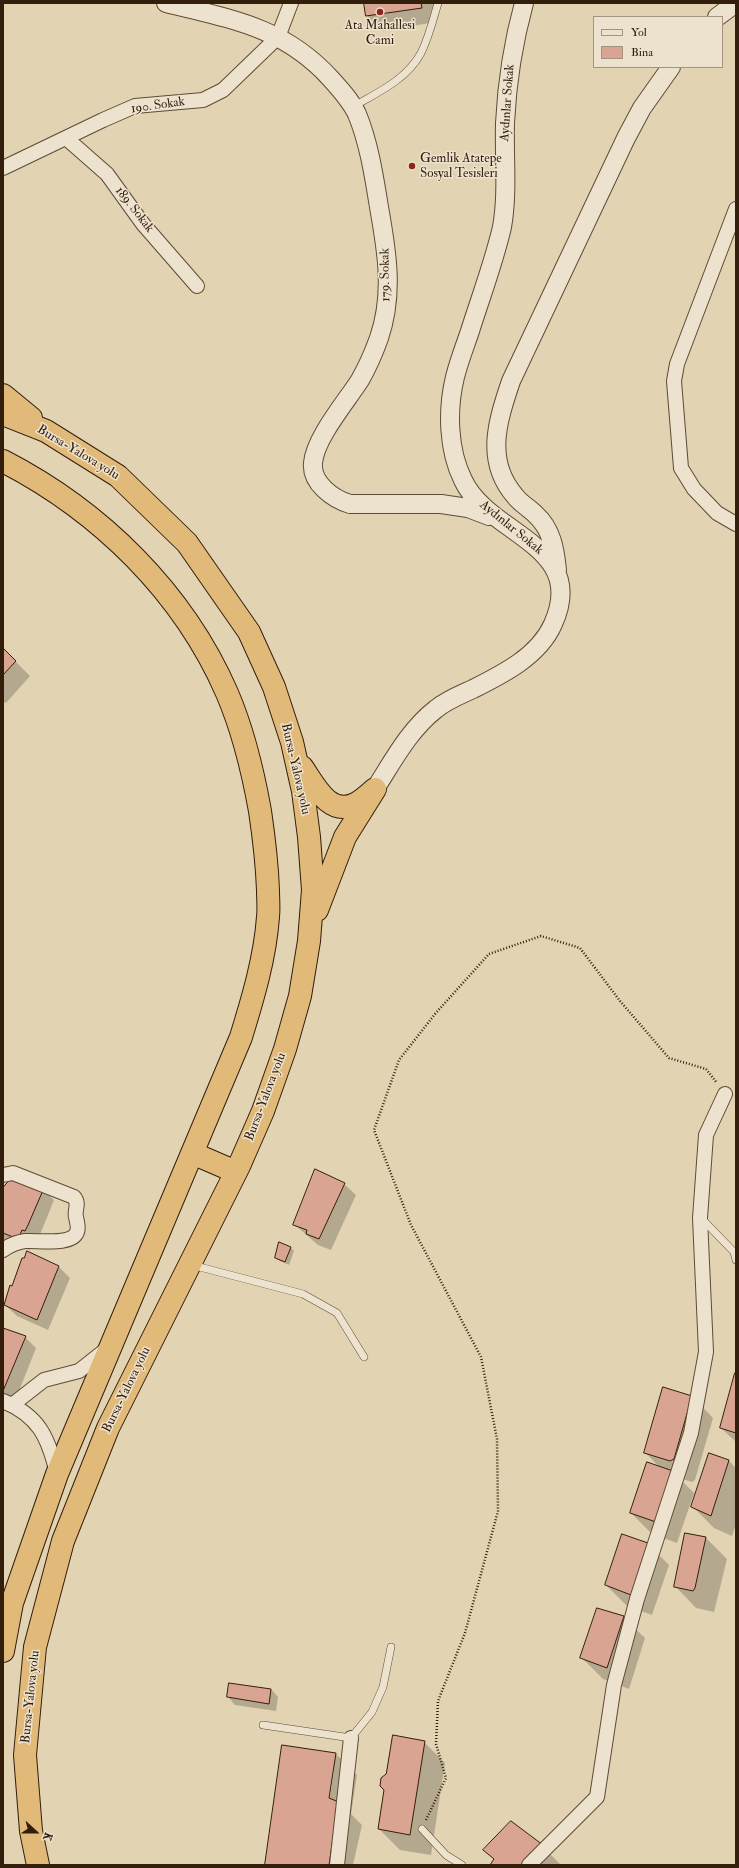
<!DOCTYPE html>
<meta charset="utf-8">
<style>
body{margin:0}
#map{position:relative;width:739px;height:1868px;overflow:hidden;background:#e2d3b3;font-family:"IM FELL Double Pica",serif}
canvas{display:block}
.frame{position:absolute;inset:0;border:4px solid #331e0c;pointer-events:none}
.legend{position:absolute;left:593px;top:16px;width:130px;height:52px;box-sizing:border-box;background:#ece2ce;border:1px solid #a29480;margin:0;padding:5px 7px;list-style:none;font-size:12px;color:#331e0c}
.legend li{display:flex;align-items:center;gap:8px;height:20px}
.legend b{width:20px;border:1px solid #a29480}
.north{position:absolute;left:16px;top:1812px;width:40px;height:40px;-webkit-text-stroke:3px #ece2ce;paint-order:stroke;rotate:111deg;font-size:11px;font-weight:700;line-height:16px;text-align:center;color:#331e0c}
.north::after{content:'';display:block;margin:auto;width:14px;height:18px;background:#331e0c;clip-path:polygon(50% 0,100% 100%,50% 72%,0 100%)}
</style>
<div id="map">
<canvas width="739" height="1868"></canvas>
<div class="frame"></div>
<ul class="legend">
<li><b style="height:5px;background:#ece2ce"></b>Yol</li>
<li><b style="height:11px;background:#daa493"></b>Bina</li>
</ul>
<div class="north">K</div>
</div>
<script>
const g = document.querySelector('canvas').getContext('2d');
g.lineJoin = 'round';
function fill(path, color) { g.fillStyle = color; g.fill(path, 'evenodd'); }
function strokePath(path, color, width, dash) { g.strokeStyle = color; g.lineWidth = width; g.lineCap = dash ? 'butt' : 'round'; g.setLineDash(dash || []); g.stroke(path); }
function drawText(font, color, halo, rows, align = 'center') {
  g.font = font + ' "IM FELL Double Pica",serif'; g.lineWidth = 3; g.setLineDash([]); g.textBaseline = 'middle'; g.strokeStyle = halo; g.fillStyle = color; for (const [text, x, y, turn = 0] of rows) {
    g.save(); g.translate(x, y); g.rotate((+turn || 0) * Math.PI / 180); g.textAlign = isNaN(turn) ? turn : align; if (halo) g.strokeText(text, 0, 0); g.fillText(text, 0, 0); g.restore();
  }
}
fill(new Path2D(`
 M364,3H433L436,22L382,31L367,16Z
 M3,649L30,676L6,703L3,702Z
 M13,1177L43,1189L54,1200L39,1237L34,1240L30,1250L3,1239V1191L6,1185Z
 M344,1184L356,1195L331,1250L318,1245L294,1224Z
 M290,1247L294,1251L289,1265L280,1261L276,1258Z
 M27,1253L59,1267L70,1278L48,1330L17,1316L5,1305Z
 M3,1330L25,1337L36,1348L15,1401L3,1397Z
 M736,1374V1442L721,1428Z
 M692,1396L713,1418L695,1480L692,1482L679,1478L694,1493L677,1543L652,1534L631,1513L659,1467L645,1452Z
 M710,1454L729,1461L736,1468V1524L732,1536L714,1528L693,1507Z
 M706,1538L727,1559L714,1612L696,1608L675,1586Z
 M648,1544L669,1565L652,1615L627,1606L606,1585Z
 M623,1617L645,1638L629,1689L603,1679L582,1658Z
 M271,1689L278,1697L276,1711L235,1705L228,1697Z
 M424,1742L445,1763L431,1855L400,1850L379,1829Z
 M336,1754L357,1775L351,1814L362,1825L353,1865H266ZM332,1770H334L329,1803H327Z
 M542,1846L561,1865H491L495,1860L485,1850Z`), '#0003');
const building = new Path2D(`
 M364,3H421L422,8L366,16Z
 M3,648L16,661L3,675Z
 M315,1169L345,1183L319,1239L306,1234L307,1230L293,1225Z
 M13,1176L44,1188L28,1225L25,1231L22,1230L18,1239L3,1233V1188Z
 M279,1242L291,1247L285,1262L275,1258Z
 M27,1251L59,1266L37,1320L4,1305L10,1285L12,1286L22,1258H24Z
 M3,1328L26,1336L3,1391Z
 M735,1373H736V1433L720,1428Z
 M663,1387L692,1396L674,1459L670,1461L644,1453Z
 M709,1453L729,1460L711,1516L691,1507Z
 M647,1462L673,1471L656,1522L630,1513Z
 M685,1533L706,1537L695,1588L693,1591L674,1587Z
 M622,1534L648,1543L631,1595L605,1585Z
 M597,1608L624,1616L607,1668L580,1658Z
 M229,1683L271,1689L269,1704L227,1697Z
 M393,1735L425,1741L410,1835L378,1829L384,1790L380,1786L381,1778L386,1774Z
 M282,1745L336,1753L329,1798L341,1803L335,1824L329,1865H265Z
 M511,1821L543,1845L524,1865H490L494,1859L483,1850Z`);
fill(building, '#daa493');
strokePath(building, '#331e0c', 1);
const service = new Path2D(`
 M354,106C379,92 407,79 421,53C429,37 433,20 438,3
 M702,1219L734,1252L736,1260
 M192,1265L303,1294L337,1313L364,1357
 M263,1725L351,1738L372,1712L383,1687L391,1647
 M422,1829L446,1855L462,1865`);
const minor = new Path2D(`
 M66,138L107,174L143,224L197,286
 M3,168L103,120L135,106L203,100L223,90L278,37L291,3
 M736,209L677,364L674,381L681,468L694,489L717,513L736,524
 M3,1175L13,1173L74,1197C80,1204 74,1210 76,1217C77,1223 79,1227 77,1232C72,1246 38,1240 25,1241C17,1242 10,1245 3,1250
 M3,1401C39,1416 48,1437 57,1473
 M12,1405L44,1380L79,1371L108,1348
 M337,1865L351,1738
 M529,1865L597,1797L614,1685L637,1599L691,1433L706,1352L700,1218L706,1135L725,1094`);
const tertiary = new Path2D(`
 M166,3C231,19 284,27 331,79C341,90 351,101 357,114C369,143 374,176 379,207C387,252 394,294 379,338C374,352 368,366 360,380C346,402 315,438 313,463C311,483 333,499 350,504H441L468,508L489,516
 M717,17L736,3
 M557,570C555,550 552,529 535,514C529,508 520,503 515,496C484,460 498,420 511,381L626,138L642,108L671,67
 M375,789C393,761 409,730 436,709C447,700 460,695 473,689C503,674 539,656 553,624C589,545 488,535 463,480C448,450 447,410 455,377C459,361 465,346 470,331C481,296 494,262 502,227C508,193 504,158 505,123C507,82 513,43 524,3`);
const trunk = new Path2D(`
 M3,395L31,418
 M3,414L46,431L118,476L187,543L249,632L274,687L292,742L303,791L309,837L313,890L309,941L300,996L285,1049L263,1111L239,1166L108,1428L63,1541L35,1647L25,1755L31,1831L38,1865
 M3,461C100,511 183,592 227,693C243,730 253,772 260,811C264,838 267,863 268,890C268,899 269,908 268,917C265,958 253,998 241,1037L57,1474L12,1603L3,1651
 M302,767C314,784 329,817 355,804C362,801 369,794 375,789L345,837L317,910
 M192,1153L236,1172`);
strokePath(service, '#5f4b36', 8);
strokePath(minor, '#5f4b36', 16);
strokePath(tertiary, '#5f4b36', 20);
strokePath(trunk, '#331e0c', 24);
strokePath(new Path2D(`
 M426,1820L446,1778L436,1744L438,1701L465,1633L498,1511L497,1439L481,1357L411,1225L374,1130L399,1060L435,1014L489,954L541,936L580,948L620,1001L669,1058L706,1069L717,1083`), '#331e0c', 2.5, [1, 2]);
strokePath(service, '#ece2ce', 7);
strokePath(minor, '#ece2ce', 14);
strokePath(tertiary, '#ece2ce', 18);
strokePath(trunk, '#e1ba7a', 22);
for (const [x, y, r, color] of [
 [380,12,4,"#8f2418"],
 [412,166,4,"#8f2418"]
]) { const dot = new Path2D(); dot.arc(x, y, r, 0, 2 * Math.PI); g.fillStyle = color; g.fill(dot); strokePath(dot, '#ece2ce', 1.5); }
drawText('13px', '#331e0c', '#ece2ce', [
 ["Ata Mahallesi",380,26],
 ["Cami",380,41],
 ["Gemlik Atatepe",420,159,"left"],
 ["Sosyal Tesisleri",420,174,"left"]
]);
drawText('13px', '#331e0c', '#ece2ce', [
 ["Aydınlar Sokak",508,103,-86],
 ["190. Sokak",158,106,-8],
 ["189. Sokak",134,210,52],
 ["179. Sokak",386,275,-91],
 ["Bursa-Yalova yolu",78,453,31],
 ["Aydınlar Sokak",511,528,39],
 ["Bursa-Yalova yolu",295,769,77],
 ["Bursa-Yalova yolu",266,1097,-69],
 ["Bursa-Yalova yolu",127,1390,-64],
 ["Bursa-Yalova yolu",31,1697,-84]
]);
</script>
